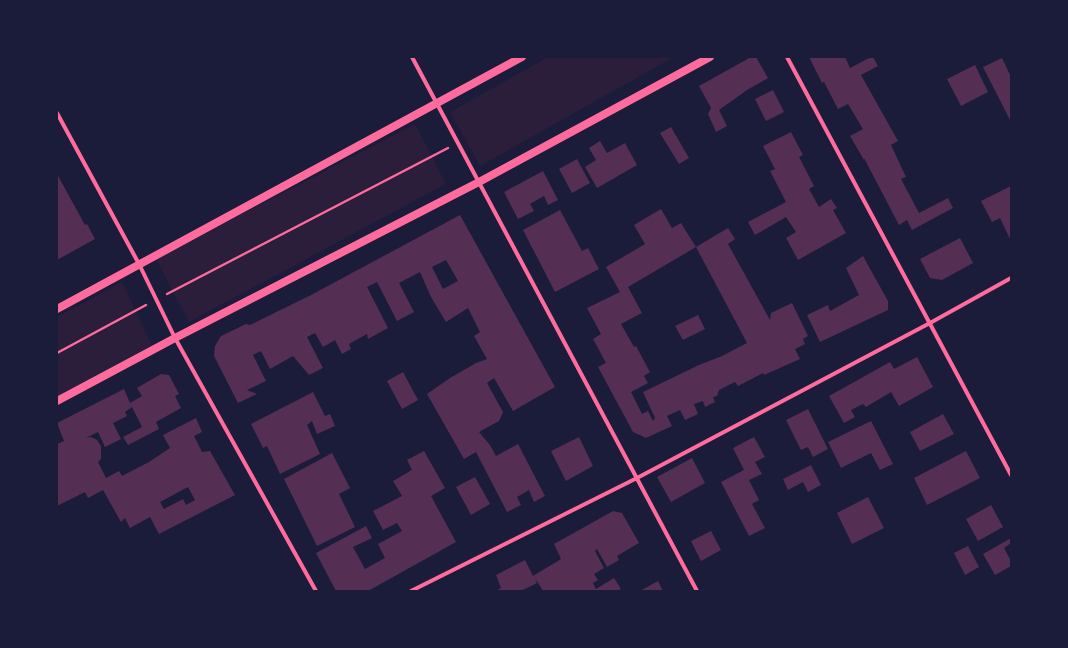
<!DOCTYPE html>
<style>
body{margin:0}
#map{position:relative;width:1068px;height:648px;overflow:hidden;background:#1b1b3a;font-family:"Fira Sans Condensed",sans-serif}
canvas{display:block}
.frame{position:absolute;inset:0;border:58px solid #1b1b3a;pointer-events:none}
</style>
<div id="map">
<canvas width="1068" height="648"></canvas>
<div class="frame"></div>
</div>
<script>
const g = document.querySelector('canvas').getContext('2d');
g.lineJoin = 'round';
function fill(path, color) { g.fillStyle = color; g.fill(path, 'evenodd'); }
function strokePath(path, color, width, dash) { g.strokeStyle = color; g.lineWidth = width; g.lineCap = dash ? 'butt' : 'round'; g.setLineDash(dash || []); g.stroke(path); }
fill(new Path2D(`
 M548,57H674L480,166L450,112Z
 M415,124L446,184L189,322L156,259Z
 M122,282L152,345L57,397V317Z`), '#2a1e3b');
fill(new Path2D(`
 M751,57H756L768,78L747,90L719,110L727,126L716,132L708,114L711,108L699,86Z
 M809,57H845L850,68L871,57H873L878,66L861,75L898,141L891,145L906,177L901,179L919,213L948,198L953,208L912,230L907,220L899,225L864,158V160L850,136L863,129L848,104L838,109L824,82L822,83Z
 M1002,58L1011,77V122L983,67Z
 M975,65L988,92L961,106L947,79Z
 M773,90L784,112L766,121L755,99Z
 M671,127L689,158L679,164L660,133Z
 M791,132L803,155L799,157L814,186L809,189L819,207L831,199L837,208L833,210L846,233L798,260L786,238L796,232L786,217L755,235L748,222L786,202L770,171L775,169L763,146Z
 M600,141L607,153L625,143L637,165L597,188L585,167L596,160L589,148Z
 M577,159L590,183L572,193L559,169Z
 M543,171L558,200L548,205L544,196L530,204L534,211L518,219L504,192Z
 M57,174L85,225L87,224L95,239L57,260Z
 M1011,186V241L1000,218L992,222L981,201Z
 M661,209L672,228L681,223L696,247L728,228L735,239L728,244L770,320L771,313L792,303L808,336L803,339L805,344L795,349L800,359L764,375L763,373L738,386L735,382L719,390L717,396L713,397L715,402L705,407L703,401L694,404L698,414L685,420L680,410L667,416L672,426L646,438L633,432L598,367L606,363L593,339L601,334L587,308L620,292L606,267L645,244L634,225ZM696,247L747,343L722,356L699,365L643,392L655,418L653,421L648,411L642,414L631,392L648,383L644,376L650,372L636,346L634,347L621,324L642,313L628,287Z
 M560,210L582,251L588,248L599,269L555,292L523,230Z
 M460,215L555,387L513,411L494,378L487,383L503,412L499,421L479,432L490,445L496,456L518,444L545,496L534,502L529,490L517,497L521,505L507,512L476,452L464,459L427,394L450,378L476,363L487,359L474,336L480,332L468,308L446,322L431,297L420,272L399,283L414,312L397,321L377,282L367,287L388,328L368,339L367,334L349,344L351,349L342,354L335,340L323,347L315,333L307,337L323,368L309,375L293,356L270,369L261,351L253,355L266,381L247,390L257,394L238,403L214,356L215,346L221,336L246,324L250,325L311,295ZM446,260L458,281L443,289L432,267Z
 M960,238L973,263L942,280L930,278L920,259Z
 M863,256L888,301V310L820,342L807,315L828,305L830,311L859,295L846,268Z
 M698,315L705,329L683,340L675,326Z
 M917,357L933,387L899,406L891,392L866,407L863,404L851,410L855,417L844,423L829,396L890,362L894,369Z
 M403,372L418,400L402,409L387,381Z
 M161,374L169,375L179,394L175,396L181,408L156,422L159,429L128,445L123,437L142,427L132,407L125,412L127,416L113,423L121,439L105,447L98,432L86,438L91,437L97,440L101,446V459L98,462L106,478L119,471L122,476L149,462L170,448L163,435L196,418L202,432L194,436L202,452L210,451L235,495L159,534L150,517L130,528L125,518L121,522L103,490L88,498L85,492L57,506V444L64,441L57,423L124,389L130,403L142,396L137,388ZM188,487L195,500L186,505L183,499L164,509L160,502Z
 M313,392L325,416L330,414L335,426L317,434L312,421L307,425L320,454L280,474L267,446L263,448L251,424Z
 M808,409L828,449L813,457L808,447L801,450L786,420Z
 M943,414L954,434L920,451L910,432Z
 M871,421L893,464L880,470L871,453L841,468L828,442Z
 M579,437L593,466L566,481L551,451Z
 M754,437L765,457L755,462L762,474L749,480L759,500L752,504L765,528L749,536L721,482L744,470L733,448Z
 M424,451L445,488L431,496L456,542L368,591H336L316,553L366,526L372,538L353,547L365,569L385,558L378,544L402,531L397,523L383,530L373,511L402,496L393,481L412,470L407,460Z
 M966,451L980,478L927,505L914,478Z
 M332,453L350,488L339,494L355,527L317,546L284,479Z
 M692,458L705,483L671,502L657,477Z
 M811,465L821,485L808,492L803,482L788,490L783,479Z
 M475,477L490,504L471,515L456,487Z
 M868,497L884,528L852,544L837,513Z
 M991,505L1003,527L978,541L966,519Z
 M613,511L622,513L639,543L617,556L619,560L607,567L597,549L595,551L604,568L594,574L598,580L593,583L596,589L614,578L621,589L617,591H543L535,578L537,583L521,591H495L501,588L496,575L525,560L533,576L561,559L554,544Z
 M711,531L721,550L701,561L691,541Z
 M1011,538V543L1004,548L1011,561V566L995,575L983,554Z
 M968,546L979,567L965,575L954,553Z
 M658,581L663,591H640Z`), '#542f53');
strokePath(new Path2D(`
 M167,294L448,148
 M57,353L146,305`), '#ff6b9d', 2.5);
strokePath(new Path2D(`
 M412,57L697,591
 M787,57L1011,475
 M57,113L139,264L175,338L316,591
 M411,591L637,478L930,323L1011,278`), '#ff6b9d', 4);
strokePath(new Path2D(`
 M57,309L522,57
 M57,401L175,338L479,182L710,57`), '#ff6b9d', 8);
</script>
